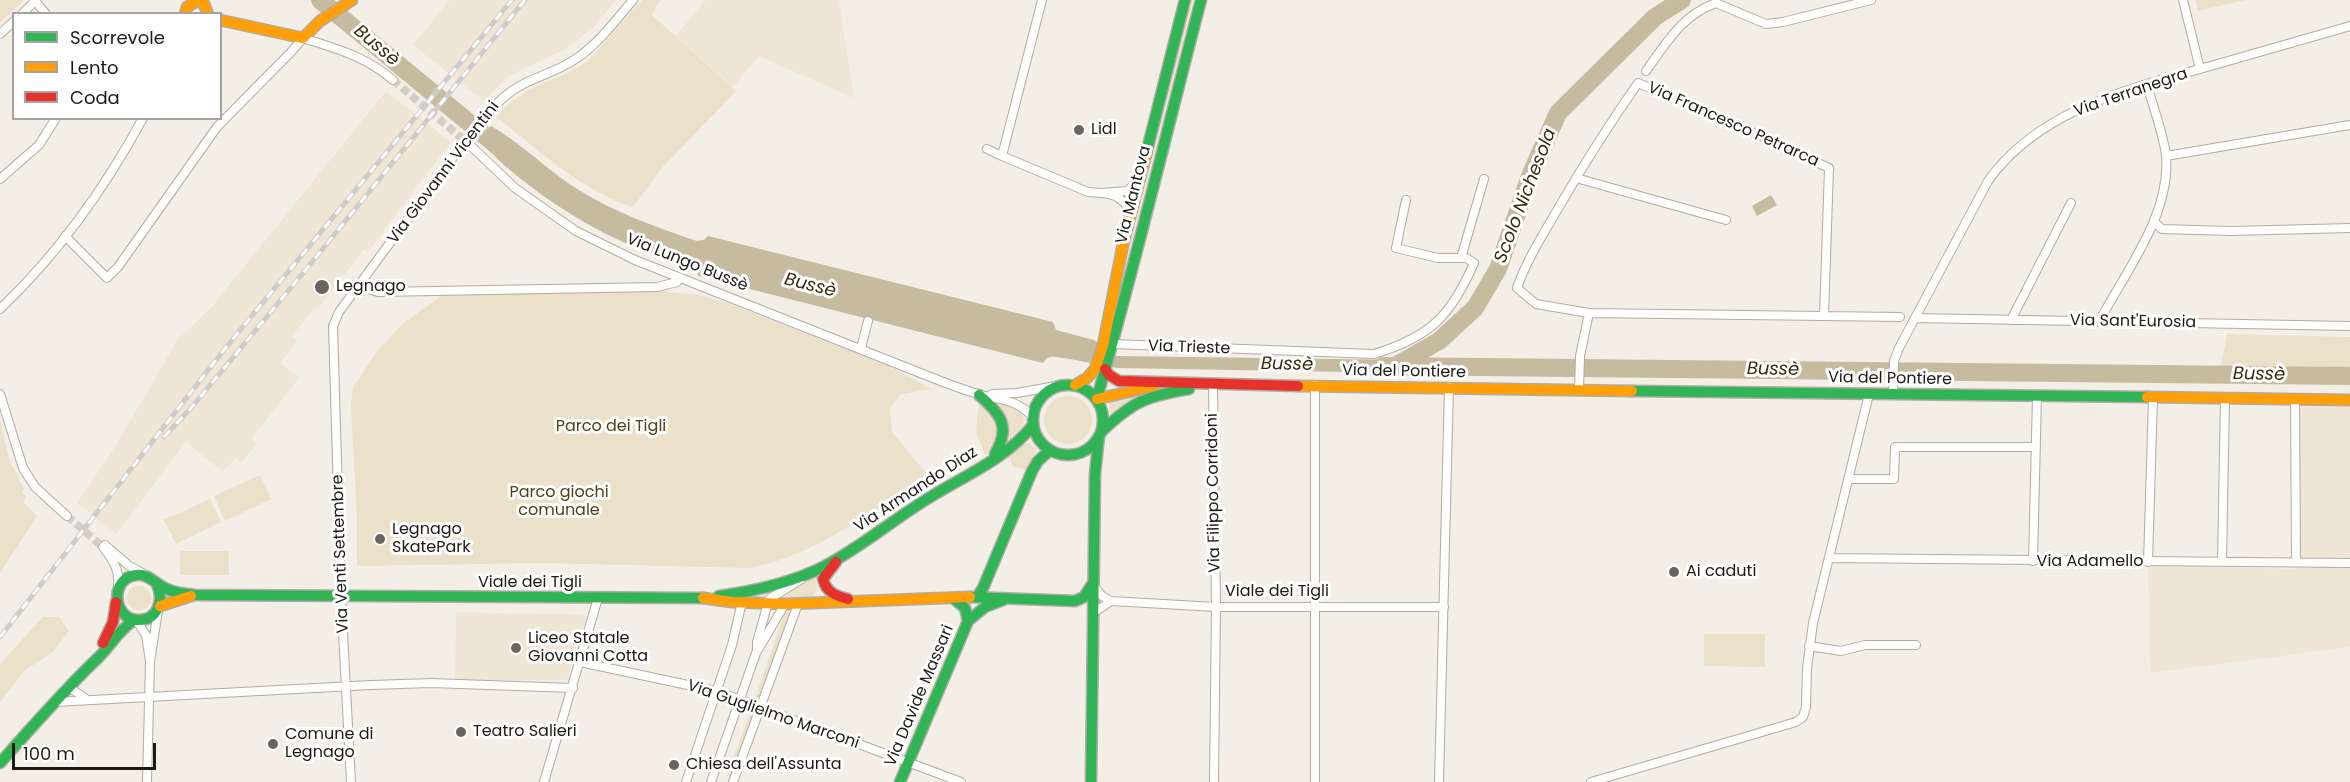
<!DOCTYPE html>
<meta charset="utf-8">
<style>
body{margin:0}
#map{position:relative;width:2350px;height:782px;overflow:hidden;background:#f4efe6;font-family:Poppins,sans-serif}
canvas{display:block}
.legend{position:absolute;left:12px;top:12px;width:210px;height:108px;box-sizing:border-box;background:#fff;border:2px solid #a5a3a1;margin:0;padding:8px 10px;list-style:none;font-size:18px;color:#1d1a14}
.legend li{display:flex;align-items:center;gap:12px;height:30px}
.legend b{width:30px;border:2px solid #a5a3a1}
.scale{position:absolute;left:12px;top:743px;width:144px;height:27px;box-sizing:border-box;border:3px solid #1d1a14;border-top:0;padding-left:8px;font-size:18px;line-height:21px;white-space:nowrap;color:#1d1a14;-webkit-text-stroke:4px #fff;paint-order:stroke}
</style>
<div id="map">
<canvas width="2350" height="782"></canvas>
<ul class="legend">
<li><b style="height:8px;background:#30b455"></b>Scorrevole</li>
<li><b style="height:8px;background:#ff9f0a"></b>Lento</li>
<li><b style="height:8px;background:#e5322d"></b>Coda</li>
</ul>
<div class="scale">100 m</div>
</div>
<script>
const g = document.querySelector('canvas').getContext('2d');
g.lineJoin = 'round';
function fill(path, color) { g.fillStyle = color; g.fill(path, 'evenodd'); }
function strokePath(path, color, width, dash) { g.strokeStyle = color; g.lineWidth = width; g.lineCap = dash ? 'butt' : 'round'; g.setLineDash(dash || []); g.stroke(path); }
function drawText(font, color, halo, rows, align = 'center') {
  g.font = font + ' Poppins,sans-serif'; g.lineWidth = 6; g.setLineDash([]); g.textBaseline = 'middle'; g.strokeStyle = halo; g.fillStyle = color; for (const [text, x, y, turn = 0] of rows) {
    g.save(); g.translate(x, y); g.rotate((+turn || 0) * Math.PI / 180); g.textAlign = isNaN(turn) ? turn : align; if (halo) g.strokeText(text, 0, 0); g.fillText(text, 0, 0); g.restore();
  }
}
fill(new Path2D(`
 M450,0H616L593,28L567,48L509,76L484,101L413,45Z
 M706,0H839L854,98L759,56L733,87L675,36Z
 M386,91L451,142L368,252L364,249L318,309L315,308L292,336L297,341L280,363L299,378L251,439L257,444L241,463L235,458L223,472L186,442L116,534L77,503L115,447L178,339L210,309Z
 M2300,405L2350,406V647L2150,673L2148,565L2297,569Z
 M456,612L587,615L567,680L455,681Z`), '#efe6d5');
fill(new Path2D(`
 M0,0H24L0,23Z
 M642,0H660L652,15L736,91L662,168L633,207C586,194 535,148 497,117L505,107L528,90L567,73L587,62Z
 M1191,0H1193L1137,221L1135,220Z
 M2196,0H2245L2198,11Z
 M1133,224L1136,225L1112,331Z
 M666,289L668,292L699,295L730,304L889,366L932,389L901,394L890,408L892,432L930,478C870,509 817,556 749,568L543,563L357,566V519L351,406L353,388L377,351L406,321L444,294Z
 M2227,334L2350,337V368L2241,366L2221,367Z
 M1133,395L1134,399L1112,417L1108,401Z
 M1044 420a24 24 0 1 1 48 0a24 24 0 1 1-48 0Z
 M979,403C1004,412 1005,441 985,455L976,432Z
 M998,405C1013,404 1029,410 1022,428L1007,441L1008,423Z
 M0,420L9,459L24,489L22,492L26,496L23,502L37,516L0,573Z
 M1030,443L1037,450L1025,470L1013,466L1010,458L1005,460L1004,459L1025,444Z
 M260,475L271,499L225,521L214,496Z
 M210,499L221,522L176,544L164,520Z
 M180,551H229V575H180Z
 M822,571L816,583L818,590L810,599L777,600Z
 M127 598a12 12 0 1 1 24 0a12 12 0 1 1-24 0Z
 M785,612H790L758,702L754,701Z
 M43,617H59L69,631L53,652L24,671L0,702V664Z
 M1704,634H1765V667L1704,666Z
 M751,710L755,712L731,777L727,775Z`), '#ebe0c9');
fill(new Path2D(`
 M491,126C517,141 537,160 561,178C602,208 650,225 697,241L704,240L708,236L1053,322L1056,330L1094,340L1117,356L1406,360V373L1118,368C1108,367 1055,355 1050,357C1046,358 1046,359 1043,363L698,276L697,270L694,268C618,245 566,217 505,166C496,158 488,148 479,140Z
 M1771,195L1777,205L1757,216L1752,206Z`), '#c6ba9f');
strokePath(new Path2D(`
 M320,0L501,149
 M1397,365L1439,341L1475,308L1498,269L1530,176L1558,113L1655,17L1682,0
 M1383,366L2350,376`), '#c6ba9f', 18);
strokePath(new Path2D(`
 M393,80L472,147
 M67,516L103,547`), '#d4cfc6', 8, [8, 4]);
const street = new Path2D(`
 M1042,0L1002,156L1088,192L1101,193
 M2183,0L2200,69
 M35,1L46,14
 M22,14L36,0
 M0,34L14,21
 M1646,71C1667,42 1682,15 1716,3L1766,24L1783,22L1871,0
 M493,108C521,76 547,79 577,58C599,43 616,20 633,0
 M472,147L515,188L576,231L635,260L938,380C951,385 964,390 978,394C1001,401 1015,398 1033,417
 M987,149L1002,156
 M2166,156L2350,125
 M1576,178L1726,220
 M0,179L39,145L56,118
 M1131,212C1123,199 1116,194 1101,193L1127,191L1138,181
 M2154,222L2162,229L2231,231L2350,228
 M65,236L107,278L118,267L217,127L292,51L303,38C337,49 365,56 393,80
 M1461,258L1484,179
 M359,286L378,292L657,287L677,282L679,277
 M0,309C58,254 105,188 143,118
 M1589,313L1536,304L1517,288C1527,259 1544,233 1559,207C1584,164 1610,123 1638,83L1752,132L1829,168L1824,316
 M1915,318L2350,326
 M2011,320L2071,203
 M2099,322C2125,272 2171,215 2166,156C2164,136 2153,106 2147,85
 M1113,344L1374,354C1430,337 1451,316 1474,263L1466,258H1438L1396,248L1406,200
 M861,348L868,321
 M1213,385L1216,607L1214,782
 M1315,385V782
 M1579,389L1580,356L1589,313L1900,317
 M0,394L23,468L35,487L67,516
 M992,394L1017,393L1056,386
 M1893,394L1894,361L1899,348L1988,181C2040,108 2133,88 2214,65C2260,52 2305,39 2350,26
 M2295,399L2296,562
 M1848,479H1894L1895,447H2036
 M105,545L128,565L144,574
 M103,547C113,560 120,570 118,586
 M1829,558L2350,563
 M2033,561L2037,396
 M2148,562L2153,398
 M2222,562L2225,398
 M1094,586L1102,596L1111,601L1216,607H1444
 M1093,613L1111,601
 M136,620L146,635L150,662L158,611
 M1809,646L1841,651L1865,645H1916
 M757,651V642L769,599L800,580
 M580,662L716,691L961,782
 M69,687L86,699
 M55,702L371,685L431,683L573,688
 M147,782L150,662
 M351,782L341,596L333,326L339,312L460,148
 M544,782L598,598
 M686,782L732,645L742,602
 M711,782L756,653L785,604
 M733,782L798,604
 M1439,782L1449,387
 M1591,782L1796,722L1803,717L1806,707L1807,668L1813,623L1869,394`);
const fast = new Path2D(`
 M1146,154L1185,0
 M1033 420a35 35 0 1 1 70 0a35 35 0 1 1-70 0Z
 M1632,391L2147,397
 M979,395C1001,414 1011,427 995,454
 M1097,398C1135,266 1166,133 1201,0
 M1101,432C1132,402 1146,396 1189,389
 M157,584C164,601 158,621 137,620C112,618 110,578 136,575C149,573 157,586 169,590C177,593 187,594 196,595L703,598
 M719,596C755,591 792,583 825,566C863,546 895,518 932,496C966,475 1008,457 1033,425
 M970,597L1075,601L1084,597L1093,583
 M977,597L983,588L1032,471L1038,461L1050,450
 M968,621L985,607L1003,600
 M0,763C32,727 64,690 99,657C112,644 117,632 134,620
 M900,782L968,621L965,608L954,599
 M1091,782L1095,474L1099,436`);
const slow = new Path2D(`
 M185,14L187,7L197,1L204,4L208,14
 M220,20L303,38L320,21L352,0
 M1075,385L1087,378L1095,369L1103,346L1123,244L1146,154
 M1298,386L1632,391
 M2147,397L2350,400
 M1097,399L1154,386
 M703,598L732,602L785,604L970,597
 M160,606L191,596`);
const jam = new Path2D(`
 M1105,369L1109,375L1119,381L1298,386
 M836,562L823,579C826,592 836,596 848,599
 M103,643L113,622L116,602`);
strokePath(street, '#b0aca5', 10);
strokePath(fast, '#b0aca5', 13);
strokePath(slow, '#b0aca5', 13);
strokePath(jam, '#b0aca5', 13);
strokePath(street, '#fdfdfb', 8);
strokePath(fast, '#30b455', 10);
strokePath(slow, '#ff9f0a', 10);
strokePath(jam, '#e5322d', 10);
const rail = new Path2D(`
 M164,437L192,407L308,267L525,0
 M0,637L223,351L512,0`);
strokePath(rail, '#ceccc9', 5);
strokePath(rail, '#fff', 3, [9]);
const streetBridge = new Path2D(`
 M460,148L493,108`);
strokePath(streetBridge, '#b0aca5', 10, []);
strokePath(streetBridge, '#fdfdfb', 8);
for (const [x, y, r, color] of [
 [1079,130,6,"#68655e"],
 [322,287,8,"#68655e"],
 [380,539,6,"#68655e"],
 [1674,572,6,"#68655e"],
 [516,648,6,"#68655e"],
 [461,732,6,"#68655e"],
 [273,744,6,"#68655e"],
 [674,765,6,"#68655e"]
]) { const dot = new Path2D(); dot.arc(x, y, r, 0, 2 * Math.PI); g.fillStyle = color; g.fill(dot); strokePath(dot, '#fff', 2); }
drawText('16px', '#1d1a14', '#fff', [
 ["Via Terranegra",2131,93,-19],
 ["Via Francesco Petrarca",1733,125,24],
 ["Via Giovanni Vicentini",444,173,-53],
 ["Via Mantova",1134,195,-76],
 ["Via Lungo Bussè",687,263,22],
 ["Via Sant'Eurosia",2133,322,1],
 ["Via Trieste",1189,348,2],
 ["Via del Pontiere",1404,372,1],
 ["Via del Pontiere",1890,379,1],
 ["Via Armando Diaz",916,490,-33],
 ["Via Filippo Corridoni",1214,493,-91],
 ["Via Venti Settembre",341,554,-92],
 ["Via Adamello",2090,562],
 ["Viale dei Tigli",530,583],
 ["Viale dei Tigli",1277,592],
 ["Via Davide Massari",920,696,-67],
 ["Via Guglielmo Marconi",773,715,19]
]);
drawText('16px', '#1d1a14', '#fff', [
 ["Lidl",1091,130],
 ["Legnago",336,287],
 ["Legnago",392,530],
 ["SkatePark",392,548],
 ["Ai caduti",1686,572],
 ["Liceo Statale",528,639],
 ["Giovanni Cotta",528,657],
 ["Teatro Salieri",473,732],
 ["Comune di",285,735],
 ["Legnago",285,753],
 ["Chiesa dell'Assunta",686,765]
], 'left');
drawText('16px', '#523f14', '#fff', [
 ["Parco dei Tigli",611,427],
 ["Parco giochi",559,493],
 ["comunale",559,511]
]);
drawText('italic 18px', '#372a0c', '#fff', [
 ["Bussè",376,46,40],
 ["Scolo Nichesola",1526,196,-69],
 ["Bussè",810,286,14],
 ["Bussè",1287,365,1],
 ["Bussè",1773,370,1],
 ["Bussè",2259,375,1]
]);
</script>
